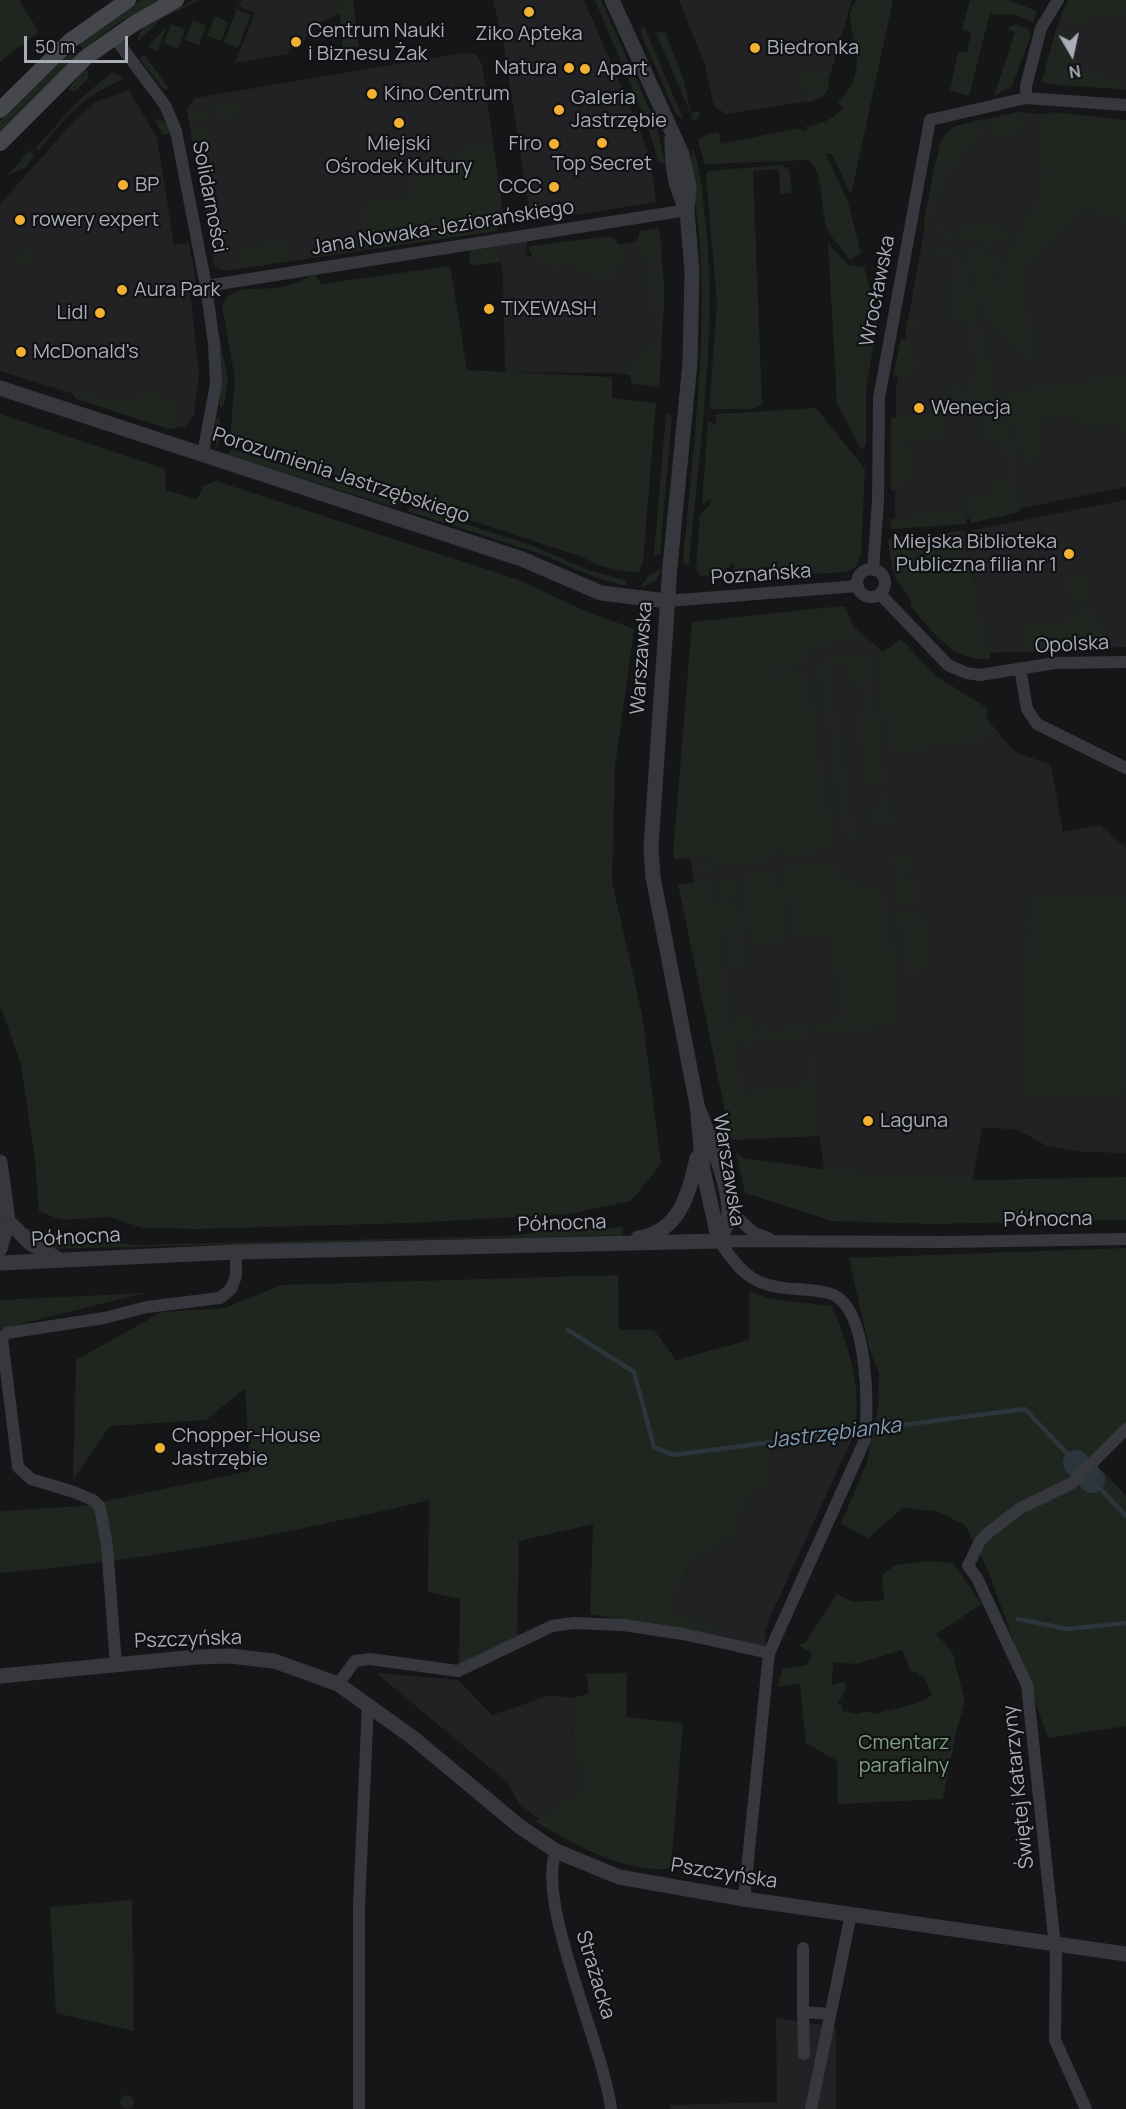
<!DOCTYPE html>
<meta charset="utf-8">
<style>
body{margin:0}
#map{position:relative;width:1126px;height:2109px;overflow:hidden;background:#161618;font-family:Manrope,sans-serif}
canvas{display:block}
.north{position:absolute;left:1042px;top:24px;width:60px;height:60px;-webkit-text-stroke:4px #111113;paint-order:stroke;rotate:171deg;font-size:16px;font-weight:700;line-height:24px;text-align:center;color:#a8adb8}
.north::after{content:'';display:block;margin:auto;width:21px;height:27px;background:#a8adb8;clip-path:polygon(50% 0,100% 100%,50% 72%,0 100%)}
.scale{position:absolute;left:24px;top:36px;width:104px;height:27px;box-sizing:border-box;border:3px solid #a8adb8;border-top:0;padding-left:8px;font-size:18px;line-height:21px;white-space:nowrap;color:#a8adb8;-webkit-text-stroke:4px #111113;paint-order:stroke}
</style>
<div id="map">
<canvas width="1126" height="2109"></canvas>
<div class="north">N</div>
<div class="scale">50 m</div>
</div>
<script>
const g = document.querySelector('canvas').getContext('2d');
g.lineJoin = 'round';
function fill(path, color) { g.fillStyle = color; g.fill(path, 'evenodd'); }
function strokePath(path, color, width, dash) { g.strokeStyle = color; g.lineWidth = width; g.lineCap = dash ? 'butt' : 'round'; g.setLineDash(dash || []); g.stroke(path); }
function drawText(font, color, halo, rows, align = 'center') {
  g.font = font + ' Manrope,sans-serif'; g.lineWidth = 4.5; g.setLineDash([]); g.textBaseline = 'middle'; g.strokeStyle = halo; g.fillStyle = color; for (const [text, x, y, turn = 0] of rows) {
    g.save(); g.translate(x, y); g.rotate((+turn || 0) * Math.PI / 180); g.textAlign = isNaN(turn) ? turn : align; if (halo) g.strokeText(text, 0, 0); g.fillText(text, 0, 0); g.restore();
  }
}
fill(new Path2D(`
 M242,0H341L335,16L309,28L302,47L289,49L288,54L235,63L255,13L238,6Z
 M493,0H584L640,130L651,163L656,202L537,221L530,215L503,41Z
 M679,0H852L828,82L813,98L803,102L726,114L714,106L705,65Z
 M1070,0L1126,4V90L1057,82L1046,66L1057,27Z
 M462,53L476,54L482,64L504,220L495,231L224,271L214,266L187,109L195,98Z
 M129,90L157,138L174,245L189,243L196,282L189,283L199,373L194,416L184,428L0,371V204L74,121L96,102Z
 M1017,112L1126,121V376L1005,393L1024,462L1039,422L1075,418L1083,431L1116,424L1126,435V487L974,518L928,525L895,524L896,387L940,143L947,131L956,126Z
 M661,238L664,307L659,387L631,375L614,373L505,372L503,273L497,246L527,241L525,254L534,258Z
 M1126,500V647L989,653L964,532Z
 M849,614L853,626L885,654L976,706L1015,752L1051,765L1063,832L1100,825L1126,848V1153L1084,1152L1047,1146L1016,1129L982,1128L972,1182L825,1173L819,1136L741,1139L684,885L694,883L691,859L682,858L685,772L697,634Z
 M851,1441L770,1617L765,1631L766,1646L710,1636L717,1626L673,1612L677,1586L694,1557L735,1536L750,1489L767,1452Z
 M376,1673L458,1680L492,1715L551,1695L574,1698L572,1744L583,1780L579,1792L539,1819L519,1804L508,1783Z
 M776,2018L836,2027V2109H670V2105L777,2102Z`), '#222225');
fill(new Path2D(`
 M0,0H19L39,32L0,62Z
 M141,0H162L118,23L83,50L79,43Z
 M194,0H200L161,19L136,43L143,26Z
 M341,0H353L359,48L351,47L345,56L320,61V55L343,53L340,13L335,16Z
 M595,0H601L656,124L665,164L658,162L649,129Z
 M857,0H893L851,195L832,154H826L848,202L861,253L850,260C844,251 835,242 829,233C819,216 827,176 808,160L707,164L704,162L698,140L708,134L719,132L721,144L799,128L804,131L809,130L805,127C819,125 834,119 843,108L838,102C881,62 834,22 857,0Z
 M970,0H1008L1037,11L1033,22L1013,14L999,15L990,13L969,96L950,90L958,52H967L971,32L962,29Z
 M1068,0H1126V13L1087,18L1088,25L1060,18Z
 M237,9L251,15L238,48L224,42Z
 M215,16L228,22L221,41L207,36Z
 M193,20L206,25L199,45L185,40Z
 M171,24L185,29L178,49L164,43Z
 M1015,24L1028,29L1031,35L1012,86L994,96L1015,32L1007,29Z
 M644,26L684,121L676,114L642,36L641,28Z
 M167,27L157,52L148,46Z
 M1056,29L1062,30L1075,39L1078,54L1074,70L1116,79L1120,84L1117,89L1048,84L1042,81Z
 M665,31L684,81L691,113L700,111L699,117L694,122L656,33Z
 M72,51L78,54L0,131V121Z
 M144,54L170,90L162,88L140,59Z
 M86,67L89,78L74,92L68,89Z
 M819,68L827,70L829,88L822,97L807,103L801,71Z
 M112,72L124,79C81,97 68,115 39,150L35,149L78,101Z
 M236,102L238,115L215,118L212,107Z
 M205,107L208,121L190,124L187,110Z
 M1053,112L1126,120V221L1092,211L1078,212L1022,272L1037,367L996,331C981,273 1026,237 1042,186C1049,165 1032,128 1045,114Z
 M1020,113L1021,126L1017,135L992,137L989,119Z
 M154,119C165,120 168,123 172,134L163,135Z
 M982,119L981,138C949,170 935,185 929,232L925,231L924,222L934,167L944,135L961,125Z
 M209,128L215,159L197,163L191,131Z
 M493,144L504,220L495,231L312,258L305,250L364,241L361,204L412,196L409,175L455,167L453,151Z
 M693,149C702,174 703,200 706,226C717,338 699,452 689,564L683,563C692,454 708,344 699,235C698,214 687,165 693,149Z
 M30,150L34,155L26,167L7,176Z
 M781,165L790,170L792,193L780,194L779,169L753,171L762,405L751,409H709L717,304L706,174L709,171Z
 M994,223L996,229L1011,228L1009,238C993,249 976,243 958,238L956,228Z
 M941,227L953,230L955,237L934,234L936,228Z
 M659,228L664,286L659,387L632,384L628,368L634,359L657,340C656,315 645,290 650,265L635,248L640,231Z
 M610,236C628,248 621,263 613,279L601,276L593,281C583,268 570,263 554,269L548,263L533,258L529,249L530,246Z
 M286,241L290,261L244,268L240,264L237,249Z
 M828,243L848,265L864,267L878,318L866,388V445L861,450L837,403Z
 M927,245L952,249L965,265L999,405L1013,442L1015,492L1020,512L971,523L966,499L994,493L995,481L1007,479L1002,440L986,444L981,405L971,406L968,380L976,378L968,321L943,324L950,319L956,255L924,250L911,319L919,322L917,327L906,329L923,248Z
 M497,246L501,262L471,266L469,258L471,249Z
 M27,248L35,252L32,265L25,268L16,265Z
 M960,250L1001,254L989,293L991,326L984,320L970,263Z
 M450,266L467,370L612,377V398L656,403L643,562L639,572C617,572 600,566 579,556L230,441L235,378L222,306C231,284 256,290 275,288C290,286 302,282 314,273L321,284Z
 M219,335L228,379L224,405L220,408Z
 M901,339L913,343L918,372L893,376Z
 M1126,375V435L1115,424L1083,431L1075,418L1039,422L1043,458L1024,462L1005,401V392Z
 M962,380L966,407L954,408L951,382Z
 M77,388C88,394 98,401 112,401C144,402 148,379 176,406L177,428L169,429L76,399L71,393Z
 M816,408L865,469L861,555L856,567L846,572L745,578L728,575L735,566L732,563L722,575L701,576L696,570L700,515L710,505V499L702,505L708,420L716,426V419L713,415L717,414Z
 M942,410L946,436L907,441L912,480L902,482L896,490H891V417L896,418Z
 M666,413L672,416L660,555H654Z
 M0,414L165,469L166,490L197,499L203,486L216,481L519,580L583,610L634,629L615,767L612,882L642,1014L661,1164L631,1201L569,1214L409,1223L198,1229L143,1228L109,1217L61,1220L39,1211L35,1160L21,1065L0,1005Z
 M219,417L221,425L218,448L212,436L216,418Z
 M232,449L400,503L397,508L228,455Z
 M411,506L533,546L588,570L627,581L625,586L592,576L541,554L407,511Z
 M964,510L967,524L891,529V519Z
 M963,530L987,642L991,659C954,663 933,632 911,607V599L897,581L892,569L888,541L892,536L925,537Z
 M661,569C660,581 650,585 640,587L649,575Z
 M1084,571L1090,601L1072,604L1065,576Z
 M1091,605C1095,624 1104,629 1107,648L1069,647L1025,653L1019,625L1040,622L1047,624L1079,618L1076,608Z
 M842,606L846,607L852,626L859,633L854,640L812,648L806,653V665L763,672L784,848L774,850V860L698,870V863L720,858L703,753L717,855L675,859L673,855L692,622Z
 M901,639L936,676L987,708V736L985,739L897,753L888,745L876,657L880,651H884Z
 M860,653L868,658L872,680L869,685L852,687L849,665L828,669L856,842L849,843L845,838L818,668L824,659Z
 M806,672L834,849L786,856L765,677Z
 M872,691L886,780L883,783L866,786L856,714L864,712L862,692Z
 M888,794L893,824L872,828L870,809L878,807L877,796Z
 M914,854L916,867L903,869L905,880L917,878L920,901L898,905L891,857Z
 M836,860L838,875L884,894L898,988L897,1024L816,1035L814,1023L843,1019L831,935L793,940L784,867Z
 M777,871L788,940L754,946L768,1030L809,1024L811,1036L765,1043L741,876Z
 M735,877L738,898L719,900L717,880Z
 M713,881L734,1045L743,1093L809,1082L806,1043L810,1042L819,1136L731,1140L678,884Z
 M1029,895L1126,898L1125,1097L1024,1094Z
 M739,902L744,940L725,942L720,905Z
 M922,908L930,966L918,968L919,979L913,980L908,976L898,912Z
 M744,945L746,965L728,968L725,947Z
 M753,1013L757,1044L739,1045L736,1015Z
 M736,1152L743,1158L836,1171L979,1180L1126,1177V1220L933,1224L832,1221L745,1193Z
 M623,1227V1235L48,1249L23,1228L134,1245L510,1236L550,1230Z
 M1126,1248V1424L1086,1461L1070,1448L1086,1484L1103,1471L1126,1496V1726L1048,1738L988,1570L965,1525L936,1511L903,1508L868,1538L841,1524L867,1462L878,1407L879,1373L869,1348L849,1258Z
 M618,1275L619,1330H654L676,1360L749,1340V1291L771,1299L832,1306C849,1347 866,1397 851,1441L767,1452L766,1488L750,1490L735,1536C691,1558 682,1561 673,1612L717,1626L710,1636L590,1614L593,1524L519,1541L517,1636L459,1665L460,1599L428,1592L429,1500C288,1534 145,1561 0,1573V1511L82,1506L250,1471L245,1388L206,1420L110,1426L73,1480L76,1360L162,1312L225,1308L282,1285Z
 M145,1293L0,1329V1300Z
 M926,1561L953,1563L982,1604L936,1634L952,1651L965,1702L956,1732L943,1799L838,1804L837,1761L806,1743L800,1684L777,1687L783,1669L807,1665L812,1653L798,1645L805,1643L837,1594L853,1602L884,1600L882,1575L896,1565ZM902,1650L911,1672L916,1671L918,1676L923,1675L932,1695L915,1704L873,1714L869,1711L857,1714L842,1711V1705L838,1704L846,1687L844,1681L832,1685L833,1662L857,1664Z
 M627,1673L626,1717L683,1723L671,1868C631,1876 568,1842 535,1821L579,1792L583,1780L572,1744L574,1698L589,1693L586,1674Z
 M132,1900L134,2031L56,2013L50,1907Z
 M120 2102a7 7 0 1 1 14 0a7 7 0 1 1-14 0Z`), '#1e261f');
strokePath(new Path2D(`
 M568,1330L634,1372L654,1447L673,1455L1025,1409L1076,1463
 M1092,1480L1126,1516
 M1018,1619L1067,1629L1126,1623`), '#2c353c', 4.5);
strokePath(new Path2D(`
 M1076,1463L1092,1480`), '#2c353c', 26);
strokePath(new Path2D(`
 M114,37L165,105L176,131L206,286L214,344L216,384L203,453
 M1026,98V86L1041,28L1058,0
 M206,286L687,210
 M857 583a14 14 0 1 1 28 0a14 14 0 1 1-28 0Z
 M873,570L878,502L879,398L930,120L1026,98L1126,105
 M880,594L948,665L966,673L980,675L1055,663L1126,662
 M667,601L858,586
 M1020,668L1027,709L1037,724L1126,768
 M729,1210L754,1233L768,1238
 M719,1241C744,1276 754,1287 797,1289C809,1290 822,1290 834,1295C869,1313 868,1407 865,1440L769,1653L744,1899
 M719,1241L945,1242L1126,1239
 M116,1665L107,1546L100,1507L93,1500L74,1492L31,1479L18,1467L2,1338L7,1333L104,1318L147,1307L220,1298L231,1289L236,1276V1252
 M338,1684L355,1661L370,1659L458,1671L552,1626L574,1623L623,1625L683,1634L769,1653
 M556,1851C535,1902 604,2047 611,2109
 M803,1948V2012
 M804,2054L803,2012L830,2014
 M359,2109V1906L368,1704
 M811,2109L851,1914
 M1086,2109L1055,2040L1056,1955L1027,1685L977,1578L968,1566L980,1541L988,1533L1019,1509L1072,1483L1126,1429`), '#37383d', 12);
strokePath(new Path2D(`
 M612,0L682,154L689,187L687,210L692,272L690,363L670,566L651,847L653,877L697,1105L703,1170L719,1241C724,1232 729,1221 729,1210C728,1179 708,1135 697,1105
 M672,138C672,165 674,186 687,210
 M0,388L522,559L601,593L667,601
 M0,1162L8,1221L0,1249
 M8,1221L30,1243L58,1259
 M638,1238C680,1232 689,1193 697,1158
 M0,1263L236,1252L719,1241
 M0,1676L196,1657L230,1656L274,1661L338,1684L412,1737L519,1826L556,1851L619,1877L744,1899L1126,1954`), '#37383d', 15);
strokePath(new Path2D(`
 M0,110L70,41L128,0
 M0,143L85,58L135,23L176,0`), '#45474d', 16);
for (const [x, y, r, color] of [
 [529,12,6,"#f2b134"],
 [296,42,6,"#f2b134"],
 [755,48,6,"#f2b134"],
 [569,68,6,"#f2b134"],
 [585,69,6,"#f2b134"],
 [372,94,6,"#f2b134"],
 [559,110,6,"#f2b134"],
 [399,123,6,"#f2b134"],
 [602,143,6,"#f2b134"],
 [554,144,6,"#f2b134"],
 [123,185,6,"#f2b134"],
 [554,187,6,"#f2b134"],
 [20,220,6,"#f2b134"],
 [122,290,6,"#f2b134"],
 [489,309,6,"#f2b134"],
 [100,313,6,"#f2b134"],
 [21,352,6,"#f2b134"],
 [919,408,6,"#f2b134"],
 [1069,554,6,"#f2b134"],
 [868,1121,6,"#f2b134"],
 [160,1448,6,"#f2b134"]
]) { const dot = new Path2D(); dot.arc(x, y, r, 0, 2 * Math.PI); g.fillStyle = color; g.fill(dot); strokePath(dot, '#111113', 2); }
drawText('20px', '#a8adb8', '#111113', [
 ["Centrum Nauki",308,31],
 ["i Biznesu Żak",308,54],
 ["Ziko Apteka",529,34,"center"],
 ["Biedronka",767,48],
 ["Natura",557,68,"right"],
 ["Apart",597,69],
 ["Kino Centrum",384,94],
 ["Galeria",571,98],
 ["Jastrzębie",571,121],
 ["Miejski",399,144,"center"],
 ["Ośrodek Kultury",399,167,"center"],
 ["Firo",542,144,"right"],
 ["Top Secret",602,164,"center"],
 ["BP",135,185],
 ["CCC",542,187,"right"],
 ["rowery expert",32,220],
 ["Aura Park",134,290],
 ["TIXEWASH",501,309],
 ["Lidl",88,313,"right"],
 ["McDonald's",33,352],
 ["Wenecja",931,408],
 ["Miejska Biblioteka",1057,542,"right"],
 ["Publiczna filia nr 1",1057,565,"right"],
 ["Laguna",880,1121],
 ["Chopper-House",172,1436],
 ["Jastrzębie",172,1459]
], 'left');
drawText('20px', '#a8adb8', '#111113', [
 ["Solidarności",209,197,79],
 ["Jana Nowaka-Jeziorańskiego",443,228,-9],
 ["Wrocławska",878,291,-79],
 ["Porozumienia Jastrzębskiego",341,476,18],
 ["Poznańska",761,575,-4],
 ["Opolska",1072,645,-3],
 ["Warszawska",642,658,-86],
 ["Warszawska",728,1170,81],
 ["Północna",1048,1220,-1],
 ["Północna",562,1224,-2],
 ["Północna",76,1238,-3],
 ["Pszczyńska",188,1640,-2],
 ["Świętej Katarzyny",1019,1787,-96],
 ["Pszczyńska",724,1874,9],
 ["Strażacka",595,1975,73]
]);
drawText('20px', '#7fa381', '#111113', [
 ["Cmentarz",904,1743],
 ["parafialny",904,1766]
]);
drawText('italic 21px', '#7f9bb3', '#111113', [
 ["Jastrzębianka",834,1434,-7]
]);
</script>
